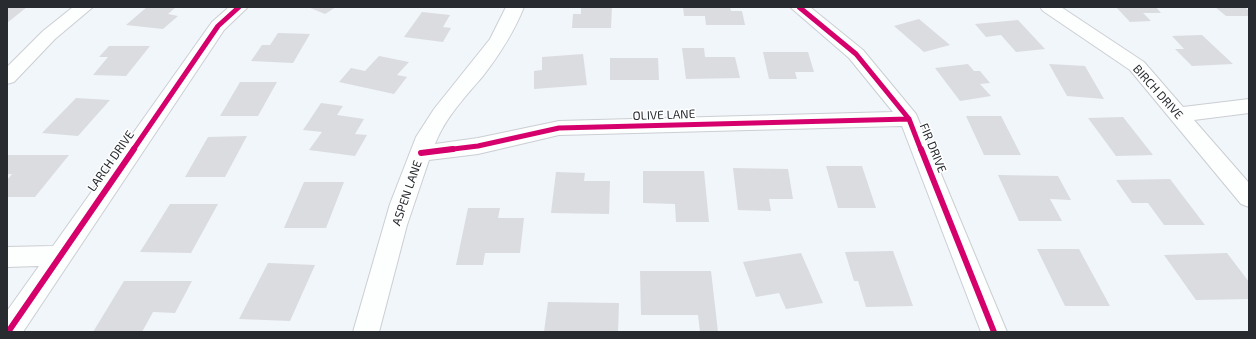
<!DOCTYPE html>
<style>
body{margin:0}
#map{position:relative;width:1256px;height:339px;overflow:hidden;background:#f1f6fb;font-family:"Exo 2",sans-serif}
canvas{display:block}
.frame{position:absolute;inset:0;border:8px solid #282b2f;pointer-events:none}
</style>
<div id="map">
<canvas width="1256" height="339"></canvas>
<div class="frame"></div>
</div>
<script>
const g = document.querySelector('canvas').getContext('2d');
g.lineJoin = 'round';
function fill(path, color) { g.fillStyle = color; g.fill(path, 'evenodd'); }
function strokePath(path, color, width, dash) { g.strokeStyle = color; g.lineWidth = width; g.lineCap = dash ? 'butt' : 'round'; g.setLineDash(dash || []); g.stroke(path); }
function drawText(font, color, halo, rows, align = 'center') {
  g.font = font + ' "Exo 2",sans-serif'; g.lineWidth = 3; g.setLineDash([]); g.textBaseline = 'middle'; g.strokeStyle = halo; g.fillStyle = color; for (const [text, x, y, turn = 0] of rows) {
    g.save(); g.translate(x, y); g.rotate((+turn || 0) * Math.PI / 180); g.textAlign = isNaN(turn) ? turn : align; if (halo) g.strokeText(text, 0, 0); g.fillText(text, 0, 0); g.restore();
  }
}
fill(new Path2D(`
 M7,7H27L7,23Z
 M147,7H176L168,14L178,16L163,29L126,25Z
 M308,7H336L325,14Z
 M581,7H612L611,28H572L573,14H581Z
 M683,7H730L731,11H742L745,25H706L705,16H684Z
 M1116,7H1156L1161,13H1143L1151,21L1130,22Z
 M1215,7H1245L1249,11V16H1226Z
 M422,12L450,15L443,27L451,28L443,42L404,37Z
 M919,19L950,45L924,52L894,26Z
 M1018,20L1045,49L1016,52L1001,35L986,37L975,24Z
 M278,33L310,34L293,63L251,61L262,45H270Z
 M1202,35L1233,64L1192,66L1175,49H1184L1172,36Z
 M109,46H150L126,76L93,75L108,57H99Z
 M682,48H704L705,57H735L740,78L686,79Z
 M763,52H808L814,72H795L797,79H769Z
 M583,54L587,85L534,89V71L542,70V57Z
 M379,56L409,62L397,75L407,77L394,94L339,82L351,68L365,71Z
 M610,58H658L659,80H610Z
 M968,64L974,71H980L990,83L980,84L991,96L960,101L935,68Z
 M1049,64L1085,66L1104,99L1067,96Z
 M240,82H277L258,116H220Z
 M76,98L110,100L78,136L42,133Z
 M321,103L343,106L337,115L364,119L355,134L367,135L355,156L309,150L322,132L303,130Z
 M966,116H1001L1021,155H984Z
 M1123,117L1153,155L1116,156L1088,118Z
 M247,136L225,177H185L208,137Z
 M7,155H69L35,197H7V180L12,174H7Z
 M826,166H862L876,208H838Z
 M733,168L788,169L793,199H769L771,211L738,210Z
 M643,171H704L709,222H676L675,204L643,203Z
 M556,172L585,173L584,181H610L609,214L551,213Z
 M998,175L1058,176L1071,200L1050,199L1062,221H1019Z
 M1170,179L1205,225H1164L1148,203H1132L1116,180Z
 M304,182H344L326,228H284Z
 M170,204H218L191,253L140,252Z
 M468,208H500L498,218H524L520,253H485L483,265H456Z
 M1037,249H1079L1110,306H1065Z
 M893,251L913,306L866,307L858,281H854L845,252Z
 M801,253L823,303L786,309L779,293L756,297L743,262Z
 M1227,253L1249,282V299L1196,300L1164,255Z
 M268,263L315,265L290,321L239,319Z
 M640,271H711L718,332H700L698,315H641Z
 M124,281H192L175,313L153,312L142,332H93Z
 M548,302L619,303L618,332H544Z`), '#dadce0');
const street = new Path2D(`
 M229,7H248L224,30L23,332H7V311L39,266L7,267V247L53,246L212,22Z
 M506,7H524C514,32 500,54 483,76C465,97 445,118 435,144L478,138L559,121L893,112L849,58L790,7H810L863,50L916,114L1007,332H981L902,126L559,135L478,154L429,160L407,225L379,332H353L390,204L416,137L434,109L490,39Z
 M1040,7H1061L1144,62L1183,107L1249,99V113L1194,120L1249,183V207L1241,204L1130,70L1043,11Z`);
const secondary = new Path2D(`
 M73,7H93L55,39L14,82L7,84V67L43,31Z`);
strokePath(street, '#cbced2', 2);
strokePath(secondary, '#cbced2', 2);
fill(street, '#fdfefe');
fill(secondary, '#fdfefe');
strokePath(new Path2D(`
 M799,7L856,54L909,119L921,150
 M133,150L218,26L239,7
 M445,150L478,146L559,128L909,119`), '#d6006c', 5);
strokePath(new Path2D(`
 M921,149L994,332
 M421,153L453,149
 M8,332L134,149`), '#d6006c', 6);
drawText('12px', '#282b2f', '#fff', [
 ["BIRCH DRIVE",1158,92,48],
 ["OLIVE LANE",664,115,-2],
 ["FIR DRIVE",933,148,68],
 ["LARCH DRIVE",111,161,-55],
 ["ASPEN LANE",407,193,-71]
]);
</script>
